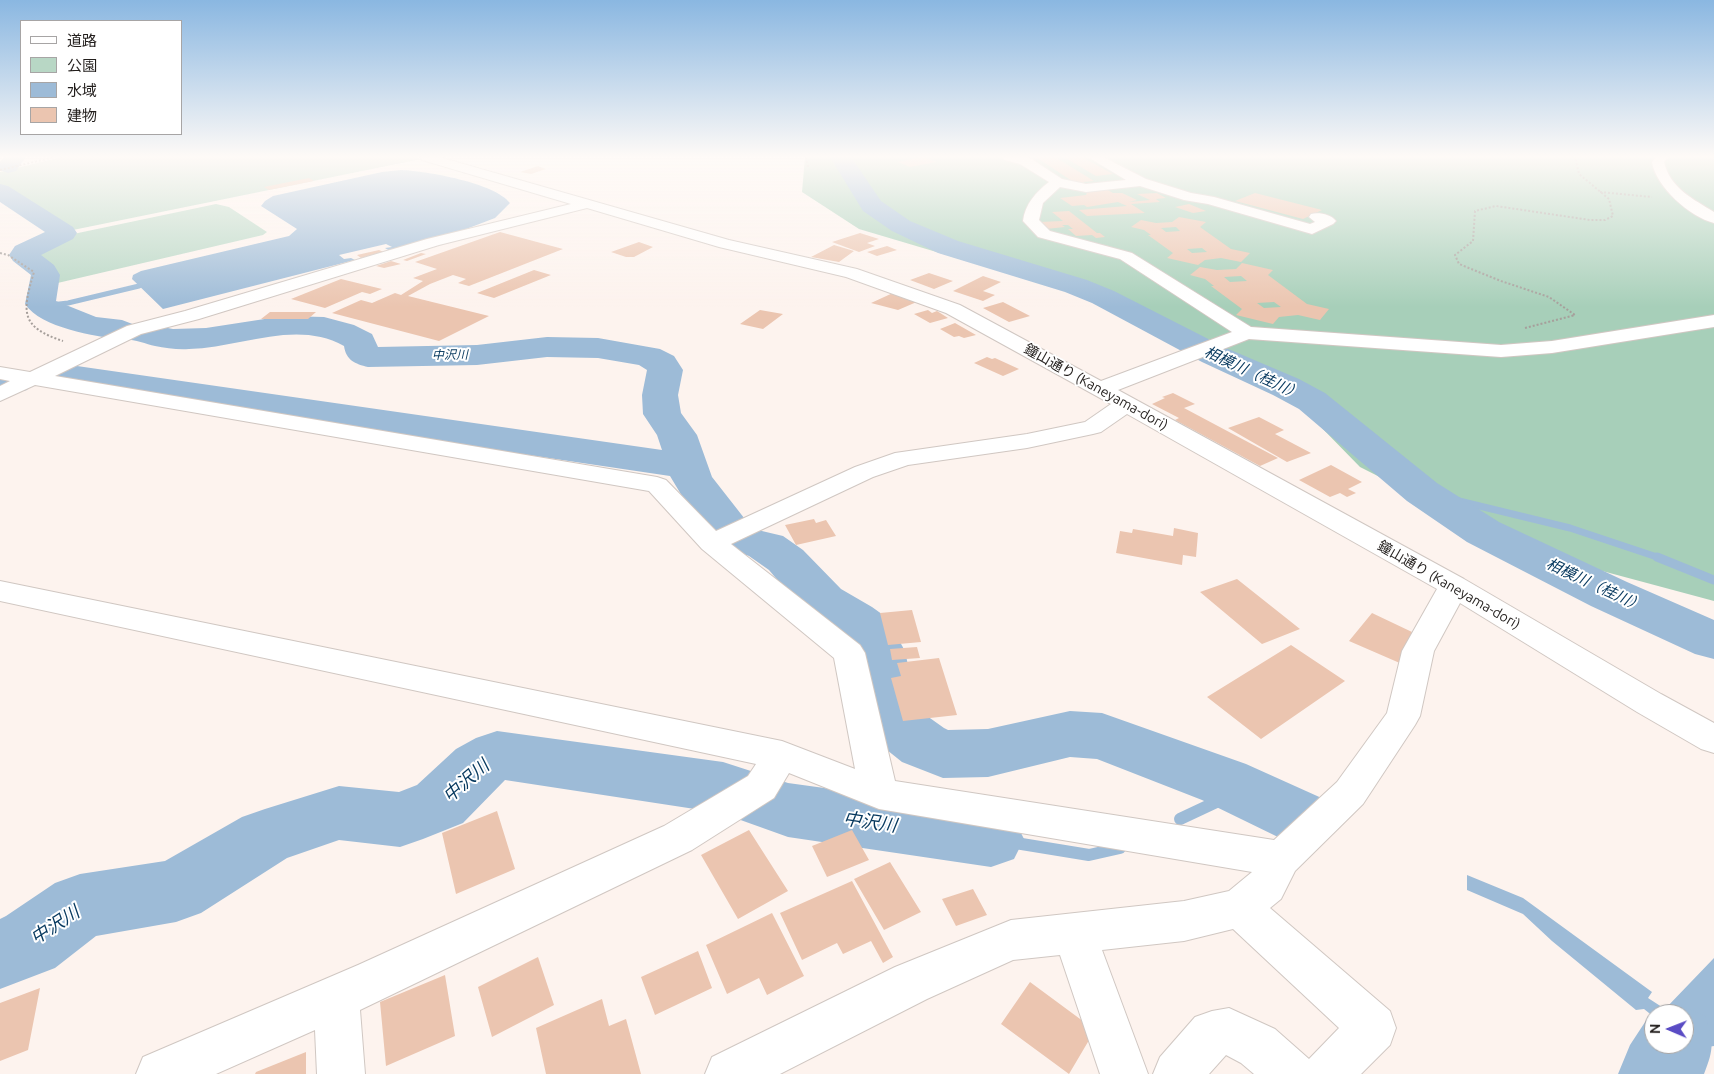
<!DOCTYPE html>
<meta charset="utf-8">
<style>
body{margin:0}
#map{position:relative;width:1714px;height:1074px;overflow:hidden;background:#fdf3ee;font-family:Ubuntu,"Noto Sans JP",sans-serif}
canvas{display:block}
.legend{position:absolute;left:20px;top:20px;width:162px;height:115px;box-sizing:border-box;background:#fff;border:1px solid #a7a5a5;margin:0;padding:6px 9px;list-style:none;font-size:15px;color:#231f1d}
.legend li{display:flex;align-items:center;gap:10px;height:25px}
.legend b{width:25px;border:1px solid #a7a5a5}
.north{position:absolute;left:1644px;top:1004px;width:50px;height:50px;box-sizing:border-box;background:#fff;border:1px solid #a7a5a5;border-radius:50%;rotate:271deg;font-size:14px;font-weight:700;line-height:20px;text-align:center;color:#231f1d}
.north::after{content:'';display:block;margin:auto;width:18px;height:22px;background:#5a4cc4;clip-path:polygon(50% 0,100% 100%,50% 72%,0 100%)}
</style>
<div id="map">
<canvas width="1714" height="1074"></canvas>
<ul class="legend">
<li><b style="height:6px;background:#fff"></b>道路</li>
<li><b style="height:14px;background:#b8d7c5"></b>公園</li>
<li><b style="height:14px;background:#9dbbd7"></b>水域</li>
<li><b style="height:14px;background:#ebc5b0"></b>建物</li>
</ul>
<div class="north">N</div>
</div>
<script>
const g = document.querySelector('canvas').getContext('2d');
g.lineJoin = 'round';
function fill(path, color) { g.fillStyle = color; g.fill(path, 'evenodd'); }
function strokePath(path, color, width, dash) { g.strokeStyle = color; g.lineWidth = width; g.lineCap = dash ? 'butt' : 'round'; g.setLineDash(dash || []); g.stroke(path); }
function drawText(font, color, halo, rows, align = 'center') {
  g.font = font + ' Ubuntu,"Noto Sans JP",sans-serif'; g.lineWidth = 4; g.setLineDash([]); g.textBaseline = 'middle'; g.strokeStyle = halo; g.fillStyle = color; for (const [text, x, y, turn = 0] of rows) {
    g.save(); g.translate(x, y); g.rotate((+turn || 0) * Math.PI / 180); g.textAlign = isNaN(turn) ? turn : align; if (halo) g.strokeText(text, 0, 0); g.fillText(text, 0, 0); g.restore();
  }
}
fill(new Path2D(`
 M62,157H414L421,159L68,231L0,185V172Z
 M216,204L229,207L267,232L263,235L49,285C52,269 39,262 27,254L31,250L59,237Z`), '#b8d7c5');
fill(new Path2D(`
 M805,157H1714V601L1524,550L1360,467L1275,380L1135,311L859,229L802,192Z`), '#a7cfb9');
fill(new Path2D(`
 M401,170C427,171 495,183 510,203L495,218L461,231L390,251L385,248L392,247L386,244L339,255L344,259L351,258L355,260L163,309L132,279L133,275L141,271L289,236L297,229L261,206L265,201L273,196L382,172Z
 M1467,875L1523,898L1652,992L1648,998L1665,1009L1714,958V1046L1689,1050L1680,1060L1661,1045L1684,1044V1014H1654V1017L1644,1009L1636,1010L1552,941L1523,914L1467,890Z`), '#9dbbd7');
strokePath(new Path2D(`
 M42,306L68,303L139,286`), '#9dbbd7', 5);
strokePath(new Path2D(`
 M1422,492L1570,528L1660,558`), '#9dbbd7', 7);
strokePath(new Path2D(`
 M1657,557L1714,580`), '#9dbbd7', 9);
strokePath(new Path2D(`
 M1180,819L1229,796L1306,819
 M991,839L1089,855L1120,848`), '#9dbbd7', 12);
fill(new Path2D(`
 M4,157H26L16,171L8,173L0,170V162Z
 M830,157H851L881,201L910,221L958,241L1087,280L1114,291L1226,348L1299,379L1325,393L1437,483L1499,522L1627,582L1714,620V659L1695,654L1591,606L1467,542L1407,501L1299,409L1273,395L1202,362L1092,303L1065,292L938,253L892,231L863,211Z
 M0,184L8,186L73,227L77,233L73,239L41,255L54,265L60,275L56,301L96,317L122,320L135,325L141,323L173,329L206,328L284,316L324,317L354,325L372,334L378,347L477,345L547,337L598,338L660,349L674,356L683,370L678,395L681,413L697,435L712,477L748,523L745,527L783,536L803,550L841,589L872,607L886,617L905,651L916,703L920,711L944,728L948,730L988,729L1070,711L1102,713L1246,764L1326,800L1335,819L1326,838L1303,846L1280,838L1202,800L1097,759L1070,757L988,777L943,778L902,762L877,742L869,726L858,703L851,651L846,640L836,631L805,613L769,570L749,556L732,550L725,540L728,536L709,533L691,511L670,476L63,386L52,388L39,385L34,377L39,369L63,364L662,450L657,435L643,414L642,395L647,370L639,365L598,358L547,357L477,365L368,367C355,364 346,360 344,346C296,319 240,348 189,349C178,350 166,348 155,346C145,344 131,338 122,340C95,336 41,328 25,304L31,275L13,261L9,255L15,246L45,232L0,202Z
 M0,369L27,374L32,382L27,390L14,393L0,391Z
 M497,731L723,762L788,783L991,811L1014,819L1024,839L1014,859L991,867L788,837L721,813L505,780L463,823L423,839L400,847L339,840L287,858L201,913L176,922L96,936L55,968L0,989V919L6,916L55,883L80,874L165,861L242,817L265,809L339,786L399,792L417,785L456,749L476,738Z
 M1677,1004L1705,1016C1714,1041 1714,1049 1704,1074H1618L1630,1045L1649,1016ZM1654,1014H1684V1044H1654Z`), '#9dbbd7');
fill(new Path2D(`
 M923,157L936,162L910,167L898,162Z
 M1036,157H1055L1094,181L1083,182L1086,184L1078,185Z
 M1064,157H1082L1113,174L1096,176Z
 M538,166L546,169L531,174L520,172Z
 M309,178L314,181L269,190L264,187Z
 M1106,189L1113,193H1122L1137,200L1129,202L1150,200L1137,194L1157,193L1166,198L1156,199L1160,202L1131,204L1145,213L1087,216L1079,210L1127,206L1118,202L1087,207L1084,205L1072,206L1060,198L1086,195L1088,190Z
 M1255,193L1322,210L1303,219L1235,201Z
 M1189,204L1206,211L1193,213L1175,207Z
 M1069,211L1097,233H1100L1105,237L1096,238L1092,235L1076,236L1068,229H1073L1068,225H1062L1065,227L1046,229L1039,222L1063,221L1052,212Z
 M1179,217L1206,222L1200,227L1231,249L1250,253L1241,262L1221,258L1205,260L1198,265L1167,258L1173,253L1148,235H1151L1144,230L1131,227L1141,220L1156,223L1172,222ZM1176,227L1180,231L1166,232L1161,228ZM1202,248L1207,252L1192,253L1187,249Z
 M500,232L563,249L469,286L458,283L466,279L453,275L430,284L408,296L489,316L439,341L332,313L361,300L372,303L395,293L401,295L423,281L413,278L437,269L415,262Z
 M860,233L879,239L867,243L875,246L859,252L832,242Z
 M639,242L653,247L634,257H626L611,252Z
 M834,245L854,251L839,262L811,257Z
 M887,246L897,250L877,256L867,252Z
 M379,250L384,252L361,258L357,255Z
 M421,253L426,254L407,261L403,260Z
 M391,261L401,264L384,268L376,266Z
 M1242,263L1273,270L1268,275L1307,304L1329,309L1320,320L1298,315L1279,317L1273,324L1236,315L1242,309L1211,286H1214L1205,279L1190,275L1200,267L1217,270L1236,269ZM1241,276L1247,281L1230,282L1224,277ZM1274,302L1281,307L1264,308L1257,303Z
 M534,270L551,275L494,298L477,293Z
 M929,273L953,281L934,289L910,280Z
 M983,276L1001,282L983,291L995,295L983,301L953,291Z
 M341,279L382,289L370,294L362,292L325,308L291,299Z
 M895,292L919,301L898,310L871,303Z
 M1003,302L1030,316L1009,322L983,308Z
 M760,310L783,314L763,329L740,324Z
 M928,310L932,313L937,311L948,318L930,323L914,314Z
 M270,312H316L308,319H261Z
 M955,323L976,335L964,338L959,336L954,337L940,329Z
 M987,357L992,359L995,358L1019,369L1003,376L974,363Z
 M1173,393L1195,404L1184,408L1278,458L1260,466L1175,420L1179,418L1152,404L1165,398L1162,397Z
 M1259,417L1284,430L1275,434L1311,453L1287,462L1228,428Z
 M1331,465L1362,482L1348,489L1356,493L1347,497L1340,493L1330,497L1299,480Z
 M814,519L816,523L826,520L836,536L796,545L785,525Z
 M1174,528L1198,533L1196,557L1183,555L1182,565L1116,553L1120,531L1132,533L1133,529L1173,536Z
 M1237,579L1300,629L1262,644L1200,592Z
 M912,610L921,642L888,645L880,613Z
 M1372,613L1412,632L1402,664L1349,641Z
 M1291,645L1345,681L1261,739L1207,697Z
 M917,647L920,658L892,660L890,649Z
 M939,658L957,715L903,721L891,678L901,676L897,663Z
 M497,811L515,869L456,894L442,833Z
 M749,830L788,891L738,919L701,855Z
 M852,830L869,860L827,877L812,846Z
 M890,862L921,912L884,930L854,879Z
 M852,881L893,957L883,963L871,941L843,954L837,943L802,960L780,913Z
 M973,889L987,915L956,926L942,899Z
 M772,913L804,976L767,995L759,978L727,994L706,945Z
 M698,951L712,988L655,1015L641,977Z
 M538,957L554,1005L492,1037L478,987Z
 M445,975L455,1036L386,1066L380,1002Z
 M1030,982L1095,1030L1069,1074L1001,1024Z
 M40,988L28,1050L0,1061V1003Z
 M602,999L609,1026L626,1019L641,1074H546L536,1028Z
 M306,1052V1074H255L256,1072Z`), '#ebc5b0');
const minor = new Path2D(`
 M420,157H439L729,240L857,269L960,305L1101,381L1232,332L1120,259L1038,237L1023,221C1025,204 1036,192 1049,182L1020,164L1005,160L1003,157L1030,158L1062,179L1086,184L1126,180L1088,157H1103L1146,179L1191,193L1214,197L1310,224L1315,222L1309,217L1311,214C1318,212 1331,214 1336,221L1333,224L1312,234L1208,204L1184,200L1140,186L1086,192L1060,187L1043,203L1039,220L1050,231L1132,253L1251,327L1501,345L1552,341L1714,315V327L1552,353L1501,357L1249,339L1118,390L1464,579L1661,694L1714,723V753L1701,749L1637,712L1460,603L1434,651L1420,716L1415,725L1363,804L1295,871L1281,899L1270,908L1390,1011L1396,1028L1390,1045L1361,1074H1254L1241,1063L1226,1055L1209,1074H1153L1160,1057L1195,1017L1212,1011L1229,1008L1275,1029L1309,1059L1339,1028L1233,929L1184,941L1102,950L1148,1074H1100L1060,955L1013,960L927,999L780,1074H705L712,1057L895,967L1011,920L1184,901L1229,891L1252,872L879,809L789,773L774,798L692,850L360,1010L365,1074H317L315,1030L216,1074H136L143,1057L358,965L664,826L748,776L756,764L0,601V581L782,741L855,769L834,658L702,549L649,491L35,385L0,401V386L10,381L0,379V367L30,372L127,326L185,311L427,239L571,204L422,160ZM587,208L719,247L846,277L946,313L1111,404L1085,422L1027,434L895,453L855,467L716,531L666,480L657,477L55,376L141,334L199,319L439,245ZM1127,414L1437,589L1402,651L1387,713L1337,782L1274,840L895,781L865,653L860,645L731,544L873,477L908,465L1027,448L1093,434L1101,432Z
 M1656,157H1668L1664,162C1670,188 1693,199 1714,212V223C1690,217 1656,187 1652,162Z`);
strokePath(minor, '#d0c7c2', 2);
strokePath(new Path2D(`
 M806,157L808,167
 M0,170L55,157
 M1600,192L1652,197
 M0,253L8,255L34,272C22,312 20,327 63,341
 M1525,328L1575,315L1549,297L1501,281L1459,264L1455,255L1473,241L1475,211L1496,206L1590,220H1605L1613,216L1609,199L1579,174L1575,157`), '#a69f9b', 2, [2, 2]);
fill(minor, '#fff');
const sky = g.createLinearGradient(0, 0, 0, 307);
sky.addColorStop(0, '#8ab7e1');
sky.addColorStop(0.51, '#fefaf7');
sky.addColorStop(1, '#fefaf700');
g.fillStyle = sky;
g.fillRect(0, 0, 1714, 307);
drawText('italic 12px', '#06385e', '#fff', [
 ["中沢川",450,355,-1]
]);
drawText('14px', '#231f1d', '#fff', [
 ["鐘山通り (Kaneyama-dori)",1096,387,29],
 ["鐘山通り (Kaneyama-dori)",1449,585,30]
]);
drawText('italic 15px', '#06385e', '#fff', [
 ["相模川（桂川）",1253,373,25],
 ["相模川（桂川）",1595,585,25]
]);
drawText('italic 18px', '#06385e', '#fff', [
 ["中沢川",466,781,-41],
 ["中沢川",870,822,8],
 ["中沢川",55,925,-33]
]);
</script>
